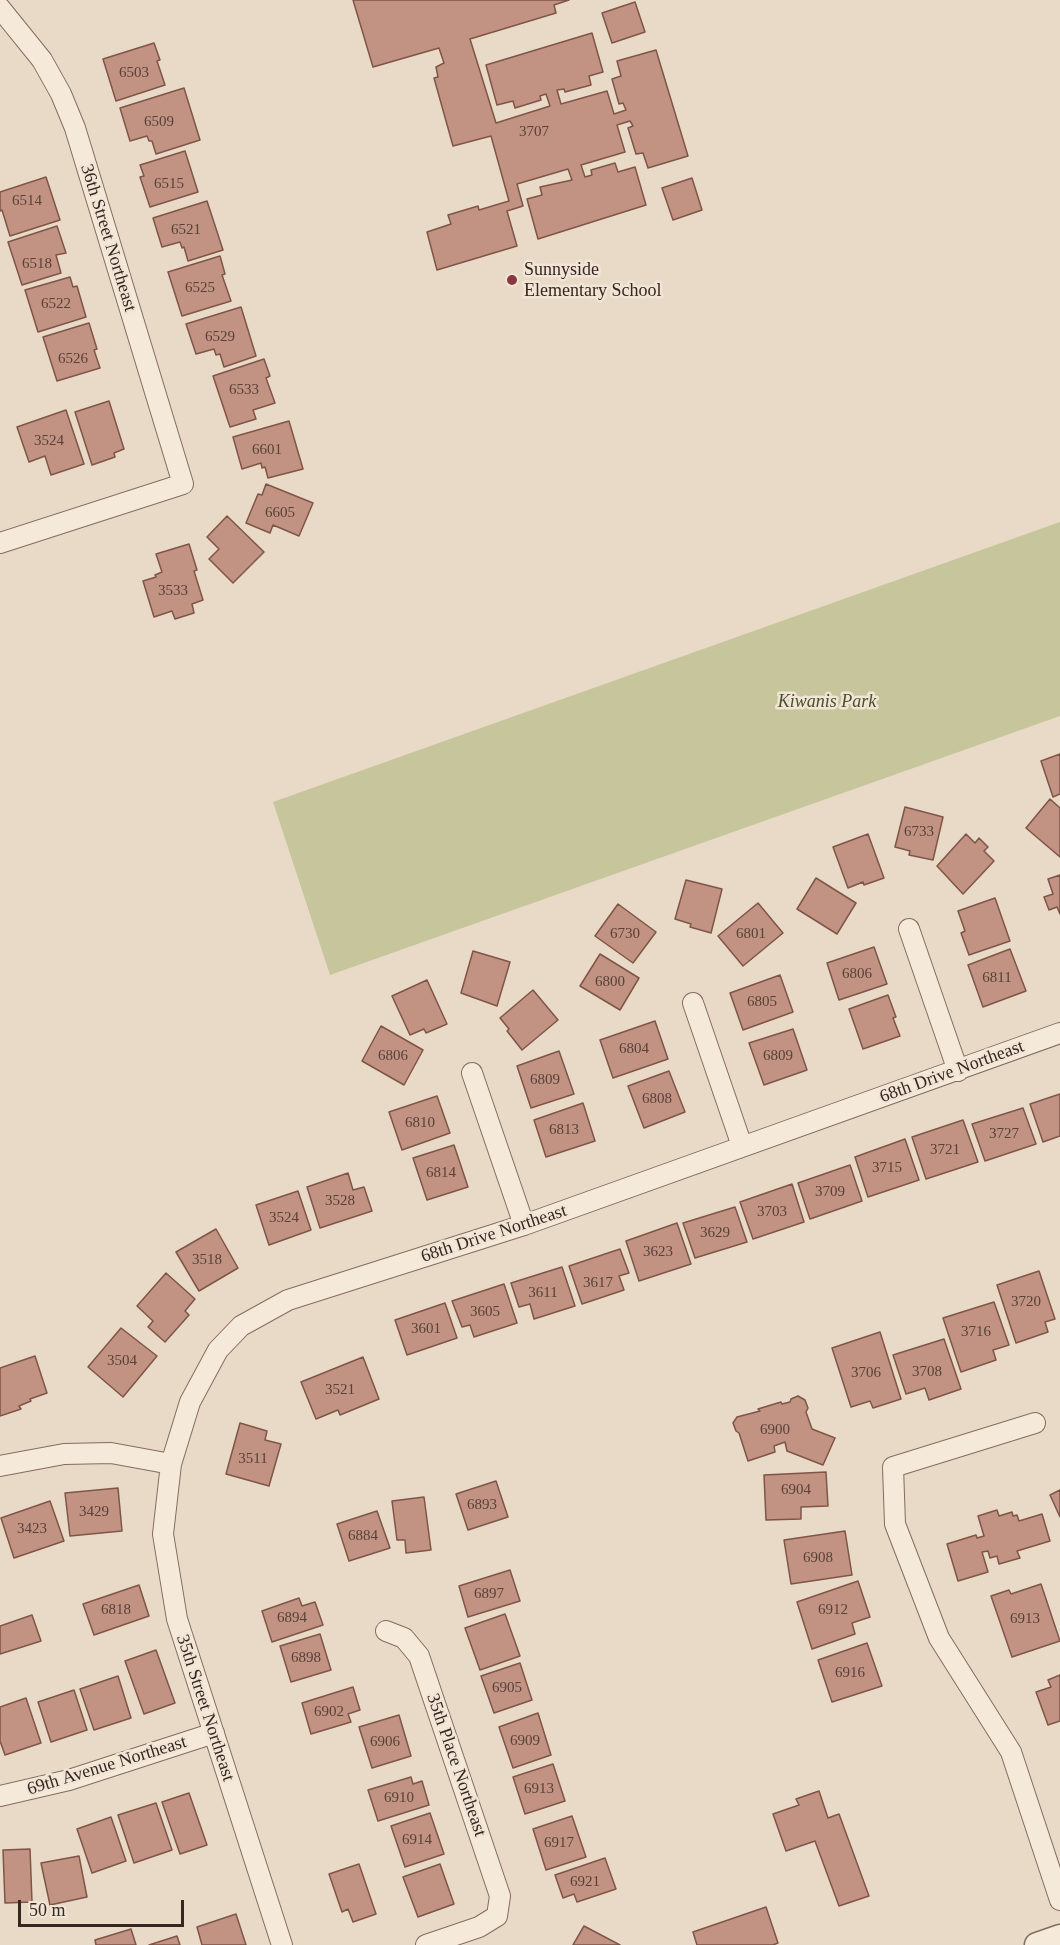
<!DOCTYPE html>
<style>
body{margin:0}
#map{position:relative;width:1060px;height:1945px;overflow:hidden;background:#e9dac7;font-family:"Times New Roman",serif}
canvas{display:block}
.scale{position:absolute;left:18px;top:1900px;width:166px;height:27px;box-sizing:border-box;border:3px solid #352721;border-top:0;padding-left:8px;font-size:18px;line-height:21px;white-space:nowrap;color:#352721;-webkit-text-stroke:4px #f1e5d6;paint-order:stroke}
</style>
<div id="map">
<canvas width="1060" height="1945"></canvas>
<div class="scale">50 m</div>
</div>
<script>
const g = document.querySelector('canvas').getContext('2d');
g.lineJoin = 'round';
function fill(path, color) { g.fillStyle = color; g.fill(path, 'evenodd'); }
function strokePath(path, color, width, dash) { g.strokeStyle = color; g.lineWidth = width; g.lineCap = dash ? 'butt' : 'round'; g.setLineDash(dash || []); g.stroke(path); }
function drawText(font, color, halo, rows, align = 'center') {
  g.font = font + ' "Times New Roman",serif'; g.lineWidth = 5; g.setLineDash([]); g.textBaseline = 'middle'; g.strokeStyle = halo; g.fillStyle = color; for (const [text, x, y, turn = 0] of rows) {
    g.save(); g.translate(x, y); g.rotate((+turn || 0) * Math.PI / 180); g.textAlign = isNaN(turn) ? turn : align; if (halo) g.strokeText(text, 0, 0); g.fillText(text, 0, 0); g.restore();
  }
}
fill(new Path2D(`
 M1060,522V716L330,975L273,802Z`), '#c6c59c');
const building = new Path2D(`
 M353,0H569L554,5L556,13L470,39L496,123L550,106L546,94L540,96L541,100L515,108L513,101L497,105L486,65L592,33L603,72L589,76L591,85L565,92L564,89L557,90L561,104L607,91L614,114L626,110L623,103L619,104L612,79L621,76L617,61L656,50L688,156L648,168L643,153L636,154L628,128L633,126L630,121L617,125L625,152L581,165L585,177L592,175L591,170L615,163L618,172L635,167L646,205L538,239L527,199L542,195L540,187L572,180L568,169L517,184L523,206L507,211L517,246L437,270L427,232L451,224L448,215L478,206L479,210L509,201L491,136L453,146L434,78L438,77L436,67L444,63L439,48L373,67Z
 M635,2L645,32L612,43L602,13Z
 M154,43L160,60L157,61L165,85L116,101L103,59Z
 M184,88L200,140L156,154L152,141H149L147,136L130,141L120,108Z
 M185,151L198,192L150,207L140,177L144,176L140,165Z
 M46,177L60,220L10,236L2,210L0,211V192Z
 M692,178L702,210L673,220L662,188Z
 M207,201L223,250L188,261L184,247L182,248L180,242L162,247L153,218Z
 M57,226L66,253L56,255L61,273L22,285L8,242Z
 M220,256L225,274L222,275L231,301L182,316L168,272Z
 M70,277L73,287L77,286L86,317L38,332L25,290Z
 M241,307L256,356L224,367L220,354L216,355L214,349L196,354L186,324Z
 M89,323L97,349L94,350L100,368L57,381L43,337Z
 M264,359L270,376L266,378L275,403L253,410L256,419L230,427L213,376Z
 M109,401L124,449L114,453L115,457L92,465L75,412Z
 M66,410L84,464L51,475L45,456L29,462L17,427Z
 M289,421L303,469L268,478L265,467L262,468L261,463L242,469L233,437Z
 M266,484L313,503L299,536L273,525L270,533L246,523L258,494L262,495Z
 M227,516L264,552L233,583L209,559L219,549L207,537Z
 M189,544L197,570L194,571L203,600L192,604L194,613L175,619L172,611L154,617L143,581L156,577L155,575L162,572L156,554Z
 M1060,754V794L1053,797L1041,761Z
 M1050,799L1060,808V857L1026,828Z
 M905,807L943,817L933,860L909,855L910,851L895,847Z
 M868,834L884,878L864,885L863,882L848,888L833,847Z
 M966,834L975,843L979,838L988,847L984,851L994,861L963,894L937,866Z
 M1060,875V914L1057,907L1049,910L1044,897L1053,894L1048,879Z
 M816,878L856,903L837,934L797,909Z
 M686,880L722,889L711,933L690,927L691,924L675,919Z
 M995,898L1010,941L969,955L961,933L965,931L958,911Z
 M758,903L783,933L743,966L718,936Z
 M618,904L656,932L633,963L595,936Z
 M874,947L887,984L839,1000L827,963Z
 M1010,949L1026,991L983,1007L968,965Z
 M473,951L510,962L497,1006L461,993Z
 M600,954L639,978L620,1010L580,986Z
 M780,975L793,1012L743,1030L730,993Z
 M427,980L447,1024L426,1033L424,1029L410,1035L392,996Z
 M533,990L558,1020L522,1050L507,1031L509,1029L500,1018Z
 M888,995L896,1017L893,1018L900,1036L863,1049L849,1009Z
 M655,1021L668,1059L613,1078L600,1040Z
 M381,1026L423,1050L404,1085L362,1061Z
 M793,1029L807,1070L764,1085L749,1043Z
 M559,1051L574,1094L531,1108L517,1066Z
 M669,1071L685,1112L644,1128L628,1086Z
 M1060,1094V1136L1043,1142L1030,1104Z
 M437,1096L450,1133L402,1150L389,1112Z
 M583,1103L595,1141L546,1157L534,1120Z
 M1023,1108L1036,1144L985,1161L972,1124Z
 M963,1120L978,1162L926,1179L912,1137Z
 M905,1139L919,1180L868,1197L855,1157Z
 M454,1145L468,1187L427,1200L413,1158Z
 M850,1165L862,1201L810,1219L798,1183Z
 M348,1173L353,1190L364,1187L372,1211L320,1228L307,1187Z
 M792,1184L804,1222L753,1239L740,1202Z
 M298,1191L311,1230L269,1245L256,1205Z
 M735,1207L747,1242L695,1258L683,1223Z
 M677,1223L691,1264L639,1281L626,1241Z
 M216,1229L238,1268L199,1291L176,1252Z
 M620,1249L629,1273L619,1276L624,1290L582,1304L569,1266Z
 M562,1267L575,1306L534,1319L530,1304L519,1307L511,1283Z
 M1039,1271L1055,1319L1045,1322L1048,1332L1016,1343L997,1285Z
 M166,1273L195,1299L185,1311L189,1315L165,1342L148,1327L153,1321L137,1306Z
 M504,1284L517,1323L474,1337L470,1325L462,1327L452,1301Z
 M994,1302L1009,1345L993,1350L996,1360L961,1372L943,1318Z
 M445,1303L457,1338L407,1355L395,1320Z
 M121,1328L157,1356L123,1397L88,1367Z
 M880,1332L901,1399L873,1408L870,1401L851,1407L832,1348Z
 M944,1339L961,1389L929,1400L925,1388L906,1394L893,1355Z
 M35,1356L47,1393L30,1399L31,1401L19,1406L21,1409L0,1416V1368Z
 M363,1357L379,1399L340,1415L338,1410L316,1419L301,1382Z
 M798,1396L805,1400L808,1408L806,1412L812,1429L835,1438L823,1465L787,1451L785,1442L774,1446L775,1452L748,1461L739,1433L736,1431L733,1423L737,1417L760,1411L758,1409L781,1402L782,1404L790,1402L791,1399Z
 M240,1423L267,1431L265,1440L281,1444L269,1486L226,1474Z
 M826,1472L828,1506L801,1507V1519L766,1520L764,1475Z
 M496,1481L508,1517L468,1530L456,1494Z
 M118,1488L122,1531L70,1536L65,1493Z
 M1060,1490V1517L1050,1495Z
 M424,1497L431,1550L406,1553L405,1540H397L392,1501Z
 M50,1501L64,1541L14,1558L1,1518Z
 M997,1510L999,1516L1012,1512L1013,1516L1017,1515L1019,1521L1042,1514L1050,1541L1017,1551L1020,1558L999,1564L997,1556L990,1558L988,1551L982,1552L988,1572L958,1581L947,1544L976,1535L977,1538L984,1536L978,1516Z
 M377,1511L390,1548L349,1561L337,1524Z
 M845,1531L852,1575L791,1584L784,1540Z
 M510,1570L520,1601L468,1617L459,1586Z
 M858,1581L870,1617L852,1623L855,1634L812,1649L797,1602Z
 M1041,1584L1060,1641L1012,1657L991,1596L1009,1590L1011,1594Z
 M139,1585L149,1616L94,1635L83,1604Z
 M299,1598L302,1606L315,1602L323,1625L272,1642L262,1611Z
 M505,1614L520,1656L480,1670L465,1628Z
 M32,1615L41,1641L0,1654V1626Z
 M320,1634L331,1670L291,1682L280,1646Z
 M867,1643L882,1686L832,1702L818,1660Z
 M156,1650L175,1703L144,1714L125,1661Z
 M520,1663L532,1700L494,1713L481,1676Z
 M1060,1675V1721L1048,1725L1036,1692L1051,1687L1048,1680Z
 M118,1676L131,1718L94,1730L80,1689Z
 M353,1687L360,1710L348,1714L351,1722L311,1734L302,1703Z
 M74,1690L87,1730L51,1742L38,1702Z
 M26,1698L41,1743L5,1755L0,1741V1707Z
 M538,1713L551,1755L513,1768L499,1727Z
 M399,1715L411,1756L372,1768L359,1727Z
 M553,1764L565,1801L525,1814L513,1777Z
 M411,1777L413,1784L422,1781L429,1805L378,1821L368,1790Z
 M819,1791L828,1818L839,1814L869,1896L839,1906L815,1841L786,1851L773,1814L799,1805L796,1799Z
 M189,1793L207,1845L180,1854L162,1802Z
 M156,1803L172,1850L134,1863L118,1815Z
 M430,1813L444,1854L405,1867L391,1826Z
 M572,1816L586,1857L546,1870L533,1829Z
 M111,1817L126,1861L92,1873L77,1829Z
 M30,1849L32,1902L5,1903L3,1850Z
 M79,1856L87,1897L50,1905L41,1863Z
 M605,1858L616,1889L577,1902L574,1894L563,1898L555,1875Z
 M359,1864L376,1914L353,1922L348,1909L342,1912L329,1874Z
 M440,1864L454,1904L418,1917L403,1877Z
 M766,1907L778,1943L773,1945H697L693,1932Z
 M236,1914L246,1945H202L197,1927Z
 M584,1926L620,1945H573Z
 M131,1929L136,1945H96L95,1940Z
 M177,1936L180,1945H149Z`);
fill(building, '#c29382');
strokePath(building, '#7f5548', 1.5);
const minor = new Path2D(`
 M0,8L42,60L61,94L75,128L183,484L0,543
 M909,929L958,1071
 M693,1003L742,1146
 M472,1073L524,1225
 M1035,1423L893,1467L895,1524L939,1638L1011,1752L1060,1900
 M171,1464L163,1534L177,1619L282,1945
 M0,1466L64,1454L111,1453L171,1464L190,1402L218,1350L241,1326L288,1300L524,1225L1060,1033
 M386,1631L404,1638L419,1656L500,1896L497,1916L479,1927L426,1945
 M0,1796L69,1780L214,1733`);
const tertiary = new Path2D(`
 M1037,1945L1060,1937`);
strokePath(minor, '#836d5f', 22);
strokePath(tertiary, '#836d5f', 27);
strokePath(minor, '#f5e9da', 20);
strokePath(tertiary, '#f5e9da', 24);
for (const [x, y, r, color] of [
 [512,280,6,"#8a3643"]
]) { const dot = new Path2D(); dot.arc(x, y, r, 0, 2 * Math.PI); g.fillStyle = color; g.fill(dot); strokePath(dot, '#f1e5d6', 2); }
drawText('15px', '#584239', null, [
 ["6503",134,73],
 ["6509",159,122],
 ["3707",534,132],
 ["6515",169,184],
 ["6514",27,201],
 ["6521",186,230],
 ["6518",37,264],
 ["6525",200,288],
 ["6522",56,304],
 ["6529",220,337],
 ["6526",73,359],
 ["6533",244,390],
 ["3524",49,441],
 ["6601",267,450],
 ["6605",280,513],
 ["3533",173,591],
 ["6733",919,832],
 ["6730",625,934],
 ["6801",751,934],
 ["6806",857,974],
 ["6811",997,978],
 ["6800",610,982],
 ["6805",762,1002],
 ["6804",634,1049],
 ["6806",393,1056],
 ["6809",778,1056],
 ["6809",545,1080],
 ["6808",657,1099],
 ["6810",420,1123],
 ["6813",564,1130],
 ["3727",1004,1134],
 ["3721",945,1150],
 ["3715",887,1168],
 ["6814",441,1173],
 ["3709",830,1192],
 ["3528",340,1201],
 ["3703",772,1212],
 ["3524",284,1218],
 ["3629",715,1233],
 ["3623",658,1252],
 ["3518",207,1260],
 ["3617",598,1283],
 ["3611",543,1293],
 ["3720",1026,1302],
 ["3605",485,1312],
 ["3601",426,1329],
 ["3716",976,1332],
 ["3504",122,1361],
 ["3708",927,1372],
 ["3706",866,1373],
 ["3521",340,1390],
 ["6900",775,1430],
 ["3511",253,1459],
 ["6904",796,1490],
 ["6893",482,1505],
 ["3429",94,1512],
 ["3423",32,1529],
 ["6884",363,1536],
 ["6908",818,1558],
 ["6897",489,1594],
 ["6818",116,1610],
 ["6912",833,1610],
 ["6894",292,1618],
 ["6913",1025,1619],
 ["6898",306,1658],
 ["6916",850,1673],
 ["6905",507,1688],
 ["6902",329,1712],
 ["6909",525,1741],
 ["6906",385,1742],
 ["6913",539,1789],
 ["6910",399,1798],
 ["6914",417,1840],
 ["6917",559,1843],
 ["6921",585,1882]
]);
drawText('18px', '#352721', '#f1e5d6', [
 ["36th Street Northeast",108,238,73],
 ["68th Drive Northeast",952,1072,-20],
 ["68th Drive Northeast",494,1234,-18],
 ["35th Street Northeast",205,1708,72],
 ["35th Place Northeast",456,1765,71],
 ["69th Avenue Northeast",107,1766,-17]
]);
drawText('18px', '#352721', '#f1e5d6', [
 ["Sunnyside",524,270],
 ["Elementary School",524,291]
], 'left');
drawText('italic 18px', '#4b4f2a', '#f1e5d6', [
 ["Kiwanis Park",827,702]
]);
</script>
